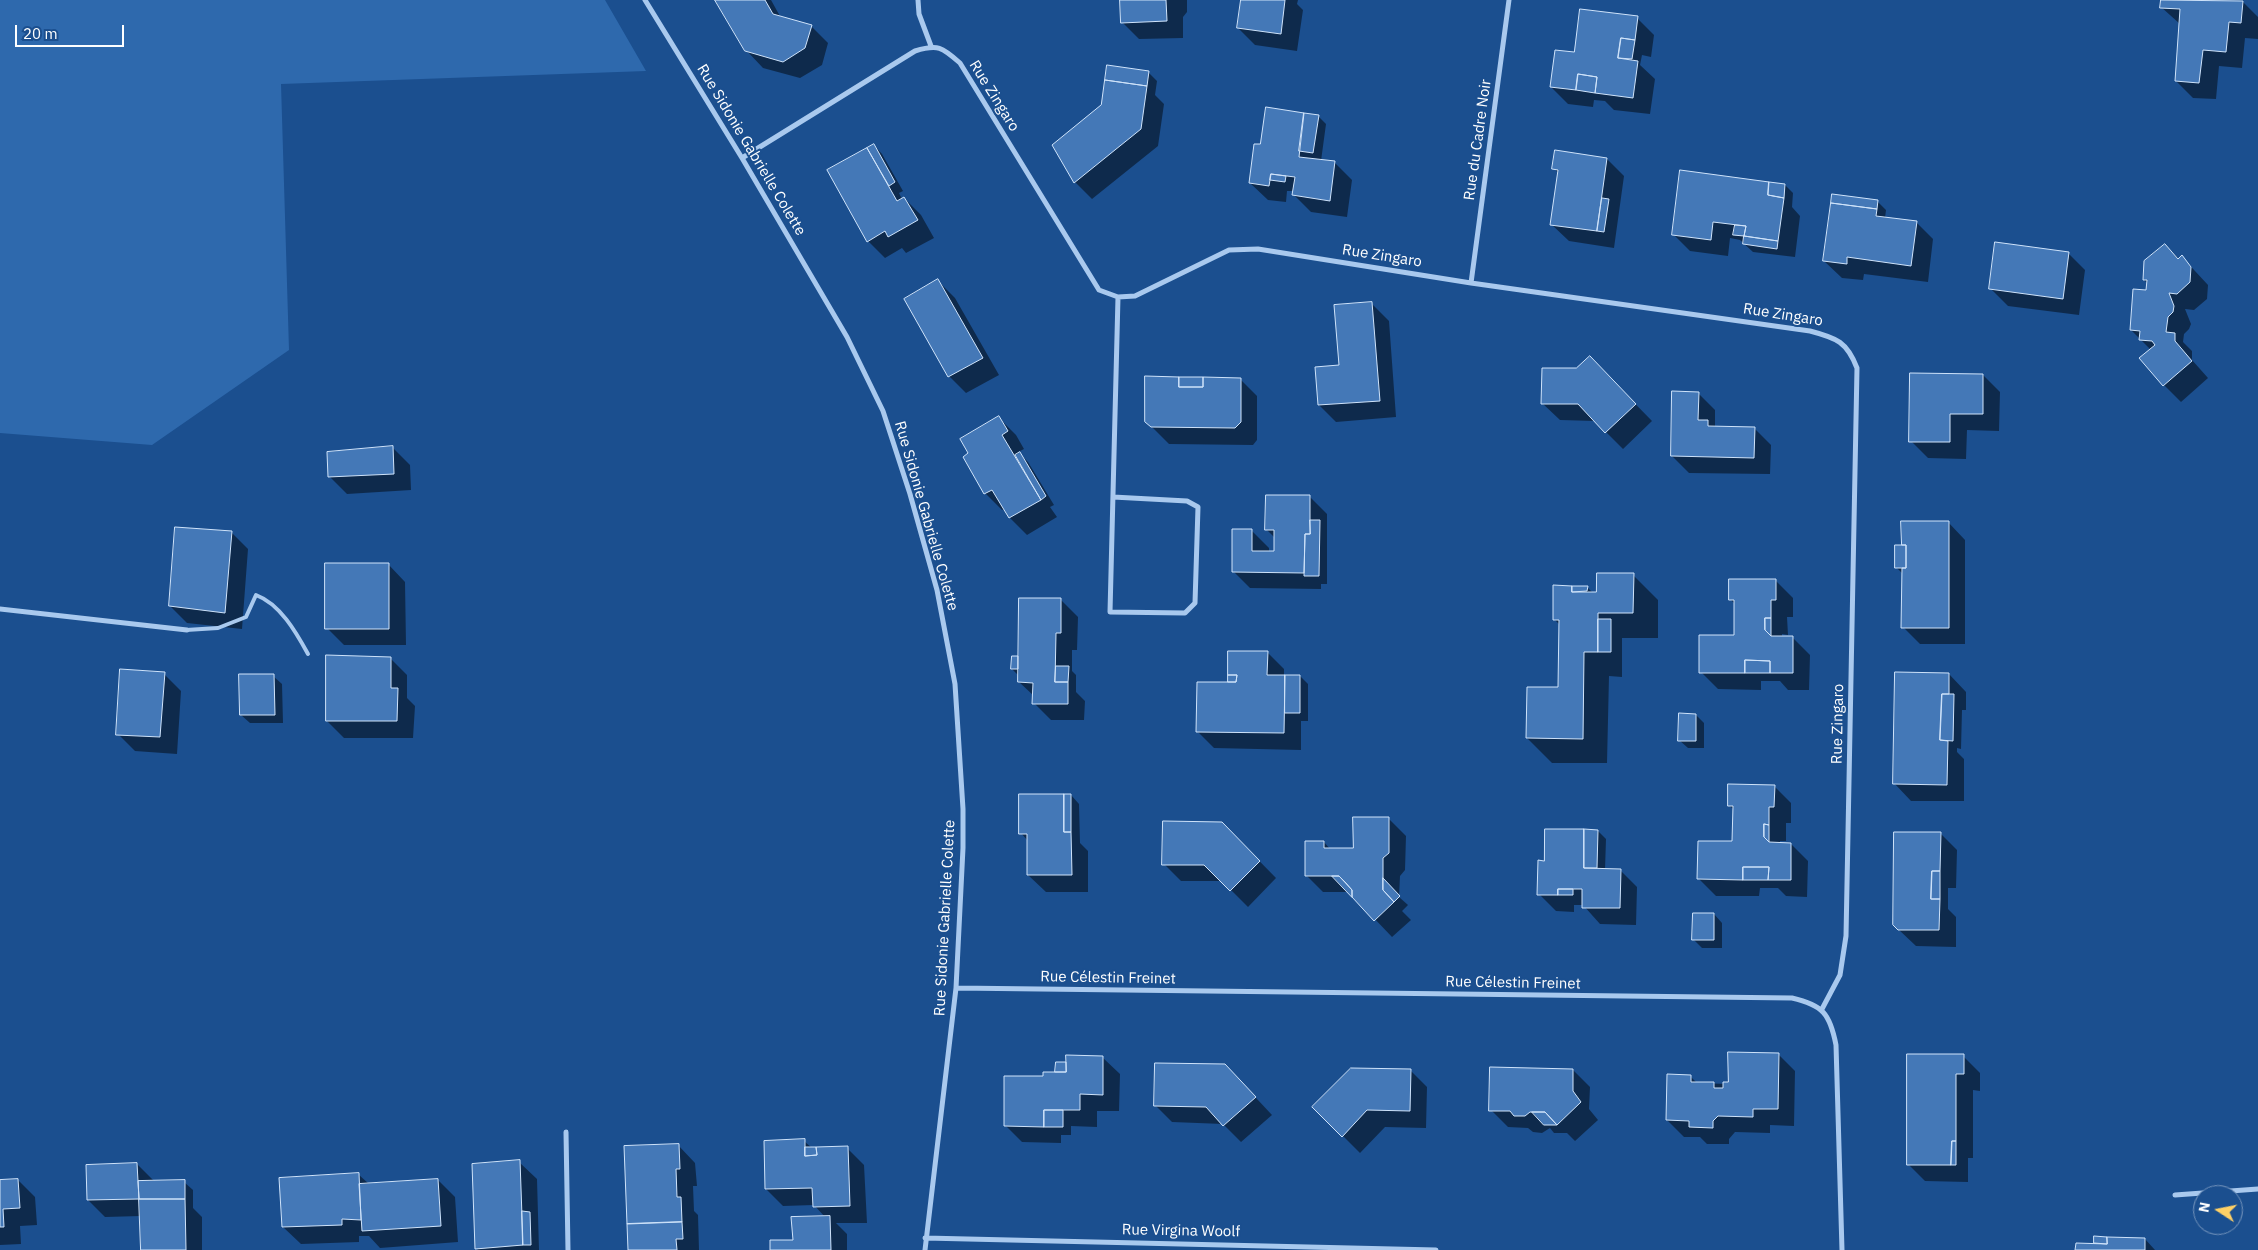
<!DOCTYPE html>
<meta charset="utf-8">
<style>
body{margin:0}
#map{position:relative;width:2258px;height:1250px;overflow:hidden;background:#1b4f8f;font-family:"IBM Plex Sans",sans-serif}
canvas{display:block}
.north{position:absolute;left:2193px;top:1185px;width:50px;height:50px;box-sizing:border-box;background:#1b4f8f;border:1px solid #7695bc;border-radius:50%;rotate:281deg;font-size:14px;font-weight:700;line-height:20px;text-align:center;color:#fff}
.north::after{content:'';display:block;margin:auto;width:18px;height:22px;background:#ffd166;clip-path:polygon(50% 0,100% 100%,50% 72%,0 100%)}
.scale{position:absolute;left:15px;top:25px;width:109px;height:22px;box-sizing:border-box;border:2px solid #fff;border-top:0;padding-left:6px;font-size:15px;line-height:18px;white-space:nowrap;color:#fff;-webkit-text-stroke:4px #1b4f8f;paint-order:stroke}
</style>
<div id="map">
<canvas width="2258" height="1250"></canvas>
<div class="north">N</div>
<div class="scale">20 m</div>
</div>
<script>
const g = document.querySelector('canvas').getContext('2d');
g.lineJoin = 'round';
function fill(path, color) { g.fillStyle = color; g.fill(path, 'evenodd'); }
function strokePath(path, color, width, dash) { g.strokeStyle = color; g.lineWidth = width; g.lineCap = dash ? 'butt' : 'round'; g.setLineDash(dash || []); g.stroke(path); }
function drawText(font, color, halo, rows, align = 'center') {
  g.font = font + ' "IBM Plex Sans",sans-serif'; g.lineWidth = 4; g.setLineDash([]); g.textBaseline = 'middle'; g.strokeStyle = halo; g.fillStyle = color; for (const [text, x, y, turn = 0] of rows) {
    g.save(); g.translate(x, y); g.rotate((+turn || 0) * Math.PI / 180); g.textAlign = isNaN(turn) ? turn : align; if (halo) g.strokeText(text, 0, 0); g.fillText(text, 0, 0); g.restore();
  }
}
fill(new Path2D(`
 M0,0H605L646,71L281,84L289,350L152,445L0,433Z`), '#2e69ad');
fill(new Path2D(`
 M717,0H771L781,18L811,26L828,43L822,65L800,78L763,68L746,50Z
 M1121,0H1187V12L1183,17V38L1139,39L1122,22Z
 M1242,0H1298L1297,4L1303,10L1297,51L1255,45L1238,28Z
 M2162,0L2243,2L2258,17V39L2245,38L2242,68L2219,66L2216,99L2193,98L2176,81L2180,24L2161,7Z
 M1637,18L1654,35L1651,57L1642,55L1640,65L1655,79L1650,114L1614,110L1605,101L1594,100L1593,107L1568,104L1551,87L1575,53Z
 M1148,72L1157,81L1155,95L1164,104L1158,146L1092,199L1075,182Z
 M1318,116L1326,124L1321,161L1335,163L1352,180L1347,217L1311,212L1294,195V191H1287L1286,202L1268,200L1250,183L1261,146Z
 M874,145L882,154L903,191L899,193L902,199L904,198L921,215L934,238L906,253L902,248L885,258L868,241L829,171Z
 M1607,159L1624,176L1614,248L1569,241L1551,224L1558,173L1554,168Z
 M1785,185L1793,193L1792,207L1800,216L1795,257L1753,252L1740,240L1730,238L1728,256L1690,251L1673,234Z
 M1877,201L1886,210L1885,218L1916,222L1933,239L1928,282L1864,274L1863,280L1842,278L1824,261Z
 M2165,245L2179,259L2182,257L2208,285L2207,299L2194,310L2185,309L2191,324L2189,329L2184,334L2183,342L2192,351V360L2208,378L2181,402L2164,385L2151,350L2131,330L2147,292L2148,284L2144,280Z
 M2068,253L2085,270L2079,315L2008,306L1991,289Z
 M938,281L955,298L999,375L966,393L949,376Z
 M1371,303L1389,321L1396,417L1336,422L1319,405Z
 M1607,375L1652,421L1623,449L1595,421L1560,420L1542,403Z
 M1983,375L2000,392L1999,431L1967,430L1966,459L1928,458L1911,441Z
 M1240,379L1257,396V440L1253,445L1169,444L1146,421Z
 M1698,393L1715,410V428H1754L1771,445L1770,474L1689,473L1672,456Z
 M999,418L1016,435L1024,449L1018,452L1028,462L1054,505L1050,507L1057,517L1027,535L1010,518L1005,509L1002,510L985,493Z
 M393,448L410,465L411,490L347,494L330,477Z
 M1310,497L1327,514V584H1321V589L1250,588L1233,571L1252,531L1269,548V553H1275V538L1267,530Z
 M1948,522L1965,540V644H1920L1903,627V574L1896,567L1905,546Z
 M231,532L248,549L242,629L187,623L170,606Z
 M388,564L405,582L406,645H344L327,628Z
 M1633,575L1658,600V638H1622V677L1609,676L1607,763H1552L1527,738L1559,688L1560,625L1554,619V586L1587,587L1593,593H1598Z
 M1776,581L1793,598V617H1787L1788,635L1782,634V637L1793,638L1810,655L1809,690H1788L1780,681H1761V690L1718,689L1701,672L1735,637L1736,605L1730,599Z
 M1061,600L1078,617L1077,650H1072V671L1076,675V692L1085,701L1084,720H1051L1034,703V696L1019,682V676L1012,669L1018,658L1019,659Z
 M1267,652L1284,669V676H1300L1308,684V721H1301V750L1214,748L1197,731L1229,683Z
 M390,658L407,675V698L415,706L413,738H344L327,721Z
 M164,674L181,691L177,754L135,751L118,734Z
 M1949,674L1966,692V710H1962L1961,749L1957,748V752L1964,759V801H1911L1894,783Z
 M273,676L282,684L283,723H250L241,715Z
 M1696,715L1704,723V748H1688L1679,740Z
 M1774,786L1791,803V823H1786V841H1780V844H1791L1808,861L1807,897L1786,896L1778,888H1760L1759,896H1716L1699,879L1734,843V810L1729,805Z
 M1071,795L1079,804L1080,843L1088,851V892H1046L1028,875V841L1021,833Z
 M1389,819L1406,836L1405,870L1400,876L1399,897L1408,905L1402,911L1411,920L1392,937L1349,892H1323L1306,875L1324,842L1330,849H1354Z
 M1222,823L1276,878L1248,907L1222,881H1181L1164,864Z
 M1598,831L1606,839L1605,870H1620L1637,887L1636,925L1600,924L1583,905H1574V912L1556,911L1539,894L1545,862Z
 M1940,833L1957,850L1956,888H1948V909L1956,917V947L1916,946L1898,929Z
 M1714,914L1722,923V948H1702L1694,940Z
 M1778,1054L1795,1071L1794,1126L1770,1125V1133L1735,1132L1729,1139V1144H1707L1700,1137H1684L1667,1120L1690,1076L1697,1083L1729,1084Z
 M1963,1056L1980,1073V1091L1973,1090V1158H1968V1182L1925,1181L1908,1164Z
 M1102,1057L1120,1074L1119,1111H1097V1127L1071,1126V1135H1061V1143L1022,1142L1005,1125L1044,1077L1057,1073L1067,1063Z
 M1410,1070L1427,1087L1426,1128L1385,1127L1360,1153L1314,1107Z
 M1573,1070L1590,1087L1589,1109L1598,1120L1575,1141L1567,1133H1554L1550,1128L1542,1133L1533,1132L1528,1128L1508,1127L1491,1110Z
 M1242,1083L1272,1115L1241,1142L1223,1124L1172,1122L1155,1105Z
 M804,1141L812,1148H847L864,1165L867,1223H836L847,1234V1250H771L794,1241L825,1217L814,1205L783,1206L766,1189Z
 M678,1145L695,1163L697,1186H693L694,1211L698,1215L699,1250H629Z
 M519,1162L537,1179L539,1250H478L476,1248Z
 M137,1164L154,1181L184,1182L193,1190V1208L202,1217V1250H142L141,1216L105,1217L88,1200Z
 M358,1174L369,1184L438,1180L455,1197L458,1242L380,1248L369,1236H359V1242L301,1244L283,1227Z
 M18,1180L35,1197L37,1225L20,1226L21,1244L0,1245V1181Z
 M2095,1238L2145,1239L2155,1250H2076L2095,1245Z`), '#0007');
const building = new Path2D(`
 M715,0H765L773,14L812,25L805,48L783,62L745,51Z
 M1120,0H1166L1167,21L1121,23Z
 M1241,0H1285L1281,34L1237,28Z
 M2161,0L2243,1L2241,23L2229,22L2226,52L2203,50L2199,83L2175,81L2180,9L2160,8Z
 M1580,9L1638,16L1635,40L1621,38L1618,58L1638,61L1633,98L1595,93L1597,77L1578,74L1576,90L1550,87L1555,50L1574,52Z
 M1621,38L1635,40L1632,59L1618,58Z
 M1107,65L1149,71L1147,86L1105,80Z
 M1578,74L1597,77L1595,93L1576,90Z
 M1105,80L1147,86L1141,129L1074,183L1052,145L1101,105Z
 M1266,107L1304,113L1299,157L1335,161L1330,201L1292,195L1295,177L1271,174L1269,186L1249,183L1254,144H1260Z
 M1304,113L1319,115L1313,153L1299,151Z
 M874,144L895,182L889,186L867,148Z
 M867,148L897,201L904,197L918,220L888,237L885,231L867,242L827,170Z
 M1555,150L1607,158L1597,231L1550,225L1558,170L1552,169Z
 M1680,170L1769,182L1768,195L1784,198L1778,241L1744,236L1746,226L1713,222L1711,240L1672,235Z
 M1271,174L1286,176L1285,182L1270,180Z
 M1769,182L1785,184L1784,198L1768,195Z
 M1832,194L1878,200L1877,209L1831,203Z
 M1602,198L1609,199L1604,232L1597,231Z
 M1831,203L1877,209L1876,216L1917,221L1911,266L1847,257V264L1823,261Z
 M1735,225L1746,226L1744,236L1733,235Z
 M1744,236L1778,241L1777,249L1743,244Z
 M1995,242L2069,252L2063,299L1989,289Z
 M2165,244L2178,259L2182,255L2191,267L2190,282L2177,294L2169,293L2174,306L2173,312L2168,317L2166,332L2175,333V341L2192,361L2163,386L2139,358L2155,345L2152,341L2139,340L2140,331L2130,330L2133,289L2146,290L2147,280H2143L2144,261Z
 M938,279L983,358L948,377L904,299Z
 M1372,302L1380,401L1318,405L1315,367L1339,365L1334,305Z
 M1590,356L1636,404L1605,433L1578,404H1541L1542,368H1576Z
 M1910,373L1983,374V414H1950V442H1909Z
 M1145,376L1179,377V387H1203V377L1241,378V422L1235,428L1151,427L1145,422Z
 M1179,377H1203V387H1179Z
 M1672,391L1699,392L1698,420H1708V426L1755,427L1754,458L1671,456Z
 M999,416L1008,431L1002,435L1041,500L1009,518L992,490L984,494L963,457L968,453L960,439Z
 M393,446L394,474L328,477L327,452Z
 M1020,452L1046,496L1041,500L1015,455Z
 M1266,495H1310V534H1305L1304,573L1232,572V529H1252V551H1274V530H1265Z
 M1310,520H1320L1319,576H1304L1305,534H1310Z
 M1901,521H1949V628H1901L1902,568H1906V545H1902Z
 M175,527L232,531L225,613L169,606Z
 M1895,545H1906V568H1895Z
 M325,563H389V629H325Z
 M1597,573H1634L1633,613H1598V652H1584L1583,739L1526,738L1527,687H1558L1559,620H1553V585L1572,586V592H1596Z
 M1729,579H1776V600H1771V618H1765V630L1771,636H1793V673H1770V661L1745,660V673H1699V635H1734V600H1729Z
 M1572,586H1588L1587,591L1572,592Z
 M1019,598H1061V633H1056L1055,682H1068V704H1032L1033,683L1018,682Z
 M1765,618H1771V636L1765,630Z
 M1598,619H1611V652H1598Z
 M1228,651H1268L1267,675H1285L1284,733L1196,732L1197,682H1236L1237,675H1228Z
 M326,655L391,657V688H398L397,721H326Z
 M1012,656H1018V669H1011Z
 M1745,660L1770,661V673H1745Z
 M1056,666H1069L1068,682H1055Z
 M120,669L165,672L160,737L116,735Z
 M1895,672L1949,673V694H1942L1940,740L1948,741L1947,785L1893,784Z
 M239,674H274L275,715H240Z
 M1228,675H1237L1236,682H1228Z
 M1285,675H1300V713H1285Z
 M1942,694H1954L1953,741L1940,740Z
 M1679,713L1696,714V741H1678Z
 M1728,784L1775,785L1774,807H1769V825L1764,824V837L1769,842L1791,843V880H1768L1769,867H1743V880L1697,879L1698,841H1732L1733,806H1728Z
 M1019,794H1064V832H1071L1072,875H1027V834H1019Z
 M1064,794H1071V832H1064Z
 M1353,817H1389V853L1383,858V890L1394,902L1374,921L1352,897V890L1339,876H1305V841H1324V848H1353Z
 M1163,821L1222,822L1260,861L1230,891L1204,865H1162Z
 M1764,824L1769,825V842L1764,837Z
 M1545,829H1584V868L1621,869L1620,908H1582V889H1558V895H1537L1538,860L1544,861Z
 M1584,829L1598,830L1597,868H1584Z
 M1894,832H1941L1940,871H1932L1931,899H1940L1939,930H1898L1893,925Z
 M1743,867H1769L1768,880H1743Z
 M1932,871H1940V899H1931Z
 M1332,876H1339L1346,883L1352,890V897Z
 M1383,878L1400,896L1394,902L1383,890Z
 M1558,889H1573V895H1558Z
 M1693,913H1714V940H1692Z
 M1728,1052L1779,1053L1778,1109H1753V1117L1718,1116L1713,1121V1128L1689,1127V1121L1666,1120L1667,1074L1691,1075V1082H1714V1088H1723V1082H1728Z
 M1907,1054H1964V1074H1956V1141H1952L1951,1165H1907Z
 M1066,1055L1103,1056V1095L1080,1094V1110H1044V1127L1004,1126V1076H1043V1072H1066Z
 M1056,1062H1066V1072H1055Z
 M1155,1063L1225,1064L1256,1097L1223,1126L1206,1107L1154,1106Z
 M1490,1067L1573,1069V1091L1581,1102L1557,1125L1545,1112H1530L1525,1116H1514L1510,1111H1489Z
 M1351,1068L1411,1069L1410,1111L1367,1110L1342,1137L1312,1107Z
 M1044,1110H1063V1127H1044Z
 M1532,1112H1545L1557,1125H1544Z
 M805,1139V1156L817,1155L816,1147L848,1146L850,1206L813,1207L812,1188L765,1189L764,1141Z
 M1952,1141H1956V1165H1951Z
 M679,1144L680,1169H676L677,1197H681L682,1222L627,1224L624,1146Z
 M805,1147H816L817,1155L805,1156Z
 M520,1160L523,1245L475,1249L472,1164Z
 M137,1163L139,1199L87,1200L86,1165Z
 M359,1173L361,1220L342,1219V1225L282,1227L279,1178Z
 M18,1179L20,1208L3,1209L4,1227H0V1180Z
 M438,1179L441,1226L362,1231L359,1184Z
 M185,1180V1199H139L138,1181Z
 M139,1199H185L186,1250H141Z
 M522,1211L530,1212L531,1245H523Z
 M830,1216L831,1250H770V1240H793L791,1217Z
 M682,1222L683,1239H676L677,1250H628L627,1224Z
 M2094,1236L2107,1237V1244L2094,1243Z
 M2107,1237L2145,1238V1250H2075L2076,1243L2107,1244Z`);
fill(building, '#4478b7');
strokePath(building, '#cfe3fa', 1);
strokePath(new Path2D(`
 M186,630L218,628L246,617L256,595C280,604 296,632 308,654`), '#a9c9ee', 4);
strokePath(new Path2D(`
 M645,0L742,158L847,337L883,411L910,494L937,590L955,684L963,809V848L956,988L925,1250
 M918,0L919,14L931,46
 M742,158L915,51C938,44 942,47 960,63L1099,290L1118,297L1135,296L1229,250L1258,249L1471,283L1810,331C1837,338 1847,342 1857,368L1846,936L1840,975L1822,1009
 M1471,283L1509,0
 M1113,497L1187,501L1198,507L1195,603L1185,613L1110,612L1118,297
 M0,609L187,630
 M956,988L1792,998C1823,1005 1830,1014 1836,1045L1842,1250
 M566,1132L568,1250
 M2175,1195L2258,1189
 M925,1238L1436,1250`), '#a9c9ee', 5);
drawText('15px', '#fff', '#1b4f8f', [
 ["Rue Zingaro",994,96,58],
 ["Rue du Cadre Noir",1478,140,-82],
 ["Rue Sidonie Gabrielle Colette",751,150,59],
 ["Rue Zingaro",1382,256,9],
 ["Rue Zingaro",1783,315,9],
 ["Rue Sidonie Gabrielle Colette",926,516,74],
 ["Rue Zingaro",1838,724,-89],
 ["Rue Sidonie Gabrielle Colette",945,918,-87],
 ["Rue Célestin Freinet",1108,978,1],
 ["Rue Célestin Freinet",1513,983,1],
 ["Rue Virgina Woolf",1181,1231,1]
]);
</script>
